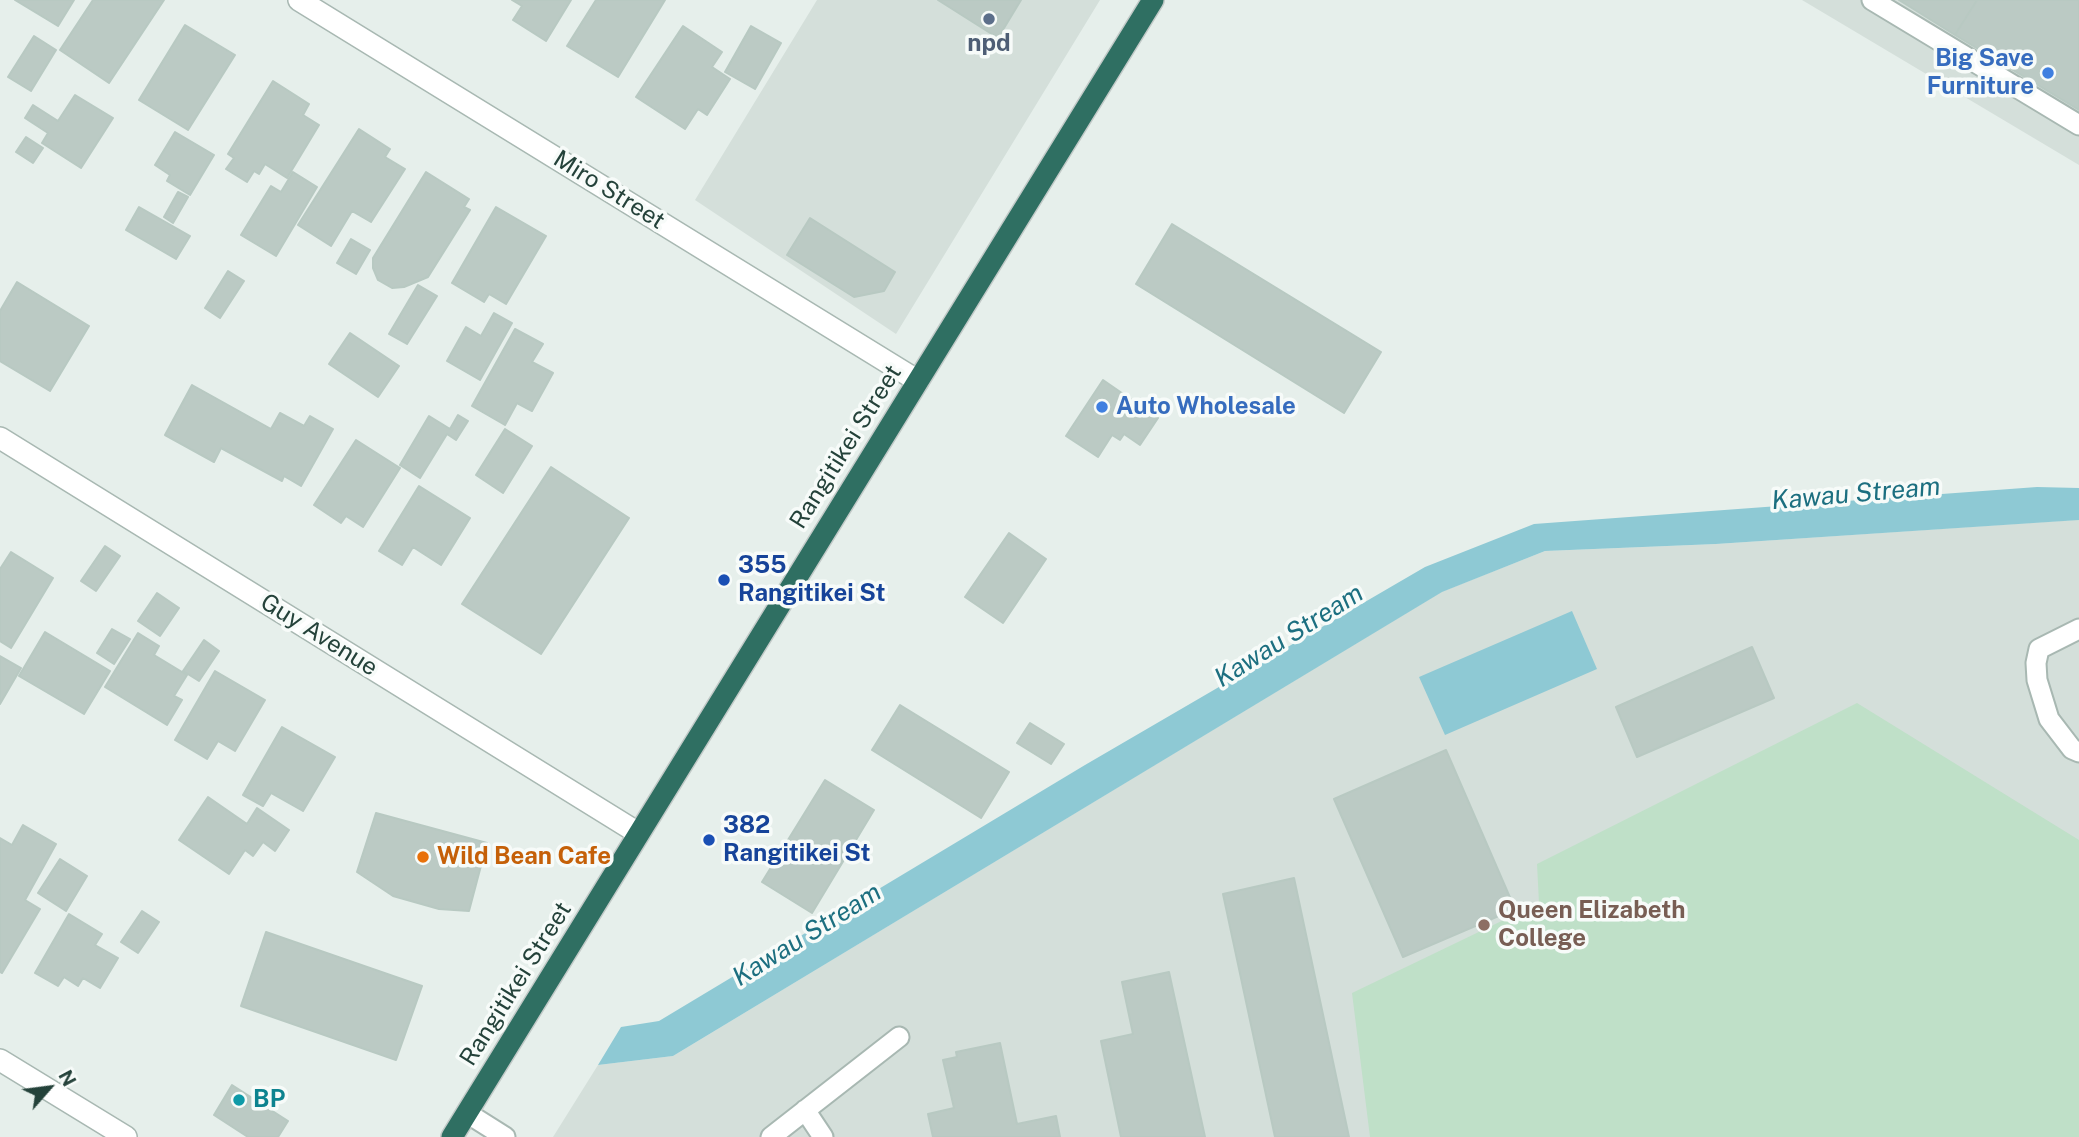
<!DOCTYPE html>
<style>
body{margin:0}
#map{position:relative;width:2079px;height:1137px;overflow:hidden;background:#e6efeb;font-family:"Public Sans",sans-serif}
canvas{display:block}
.north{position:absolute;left:14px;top:1053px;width:70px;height:70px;-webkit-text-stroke:5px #f7fbf9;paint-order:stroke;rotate:62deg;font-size:19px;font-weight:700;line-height:28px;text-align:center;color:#24423a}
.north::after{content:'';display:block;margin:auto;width:24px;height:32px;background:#24423a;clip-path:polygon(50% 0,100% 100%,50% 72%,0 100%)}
</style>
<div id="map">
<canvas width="2079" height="1137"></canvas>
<div class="north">N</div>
</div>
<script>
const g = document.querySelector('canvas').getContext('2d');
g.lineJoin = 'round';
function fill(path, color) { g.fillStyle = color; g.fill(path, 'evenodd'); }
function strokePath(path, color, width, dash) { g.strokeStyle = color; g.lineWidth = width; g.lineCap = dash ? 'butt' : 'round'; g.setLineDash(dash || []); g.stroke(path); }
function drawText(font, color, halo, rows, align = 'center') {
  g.font = font + ' "Public Sans",sans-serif'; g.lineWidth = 7; g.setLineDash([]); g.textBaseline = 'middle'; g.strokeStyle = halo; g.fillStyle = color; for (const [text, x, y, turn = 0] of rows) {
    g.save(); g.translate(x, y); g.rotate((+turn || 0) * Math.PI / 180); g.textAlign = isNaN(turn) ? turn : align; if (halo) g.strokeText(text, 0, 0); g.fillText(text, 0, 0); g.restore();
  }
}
fill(new Path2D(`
 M817,0H1100L896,334L695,200Z
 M1802,0H2079V165Z
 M2074,520H2079V1137H553L598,1065L673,1056L1441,592L1545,551L1716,544Z`), '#d4dfda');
fill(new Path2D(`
 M1857,703L2079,840V1137H1370L1352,993L1539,903L1537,864Z`), '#bfe0c8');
fill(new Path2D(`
 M2037,487L2079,488V520L1716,544L1545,551L1442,592L673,1056L598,1065L621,1027L659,1021L1085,765L1425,567L1534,524Z
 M1572,611L1597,669L1445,735L1419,677Z`), '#8ec9d4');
const building = new Path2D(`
 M15,0H74L58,26Z
 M93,0H164L109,83L60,50Z
 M512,0H571L546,41L513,20L522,6Z
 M596,0H665L618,77L567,46Z
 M938,0H1021L998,38Z
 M1899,0H1977L1955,35Z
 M1977,0H2079V110L1955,35Z
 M185,25L235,55L188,130L139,100Z
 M683,26L722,52L712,67L730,79L707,115L698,109L685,129L636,97Z
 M751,26L781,43L755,89L725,72Z
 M34,36L56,50L31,91L8,77Z
 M273,81L309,104L303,115L319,125L287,178L265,164L259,174L254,171L247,182L226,169L234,158L228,154Z
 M75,95L113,118L81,168L42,143L48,133L25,118L33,105L58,121Z
 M359,129L390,149L385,157L405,169L371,222L352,211L331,246L298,225Z
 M175,132L214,155L190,195L167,181L170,175L155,165Z
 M26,137L43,148L33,163L16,152Z
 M293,172L317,187L276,256L241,235L271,186L281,192Z
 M426,172L469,199L464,207L470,210L428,277L404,287L392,288L378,280L373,268V258Z
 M178,192L188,197L173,223L164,217Z
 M139,207L190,236L176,259L126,230Z
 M496,207L546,236L506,304L489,294L484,302L452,283Z
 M810,218L895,272L884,291L854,297L787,255Z
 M1172,224L1381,352L1344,413L1136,284Z
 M351,239L370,250L356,274L337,263Z
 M228,271L244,281L220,318L205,308Z
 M17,282L89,326L50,391L0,361V311Z
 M418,285L437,296L407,344L389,334Z
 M494,313L512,323L480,380L447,361L466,327L481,336Z
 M515,329L543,344L532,362L553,373L532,411L517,403L505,425L472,406Z
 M350,333L399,366L378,397L329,364Z
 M1103,380L1158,418L1140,445L1124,434L1120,440L1112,435L1098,457L1066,436Z
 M192,385L271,429L280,413L304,426L310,416L333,429L301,486L284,476L282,481L221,448L214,462L165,435Z
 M458,415L468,421L456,440L447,434L420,478L400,465L429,416L450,429Z
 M505,429L532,446L503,493L476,475Z
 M356,440L400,468L363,527L346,516L341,523L314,505Z
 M551,467L629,518L541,654L462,604Z
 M419,486L470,518L441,565L413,547L402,565L379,551Z
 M1009,533L1046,559L1003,623L965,597Z
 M105,546L120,556L96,591L81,581Z
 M11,552L53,578L11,648L0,641V569Z
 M157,593L179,608L160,636L138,621Z
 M112,629L130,639L114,664L97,653Z
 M45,632L110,671L84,714L19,676Z
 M138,633L159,646L154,655L187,675L174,696L182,700L167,725L105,687Z
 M204,640L219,651L199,681L183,671Z
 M1752,647L1774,698L1637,757L1616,707Z
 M0,656L21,668L0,704Z
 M215,671L265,700L235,751L218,741L207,759L175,740Z
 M900,705L1009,772L981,818L872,750Z
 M1030,723L1064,744L1051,764L1017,743Z
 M282,727L335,757L303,811L271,793L263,806L243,795Z
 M1446,750L1515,909L1403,957L1334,799Z
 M825,780L874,810L812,913L762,882Z
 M208,797L247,824L257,808L289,830L275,851L263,842L253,856L245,850L229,874L179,840Z
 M376,813L487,843L469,911L439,909L393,896L357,872Z
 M23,825L56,844L25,900L40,909L2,973L0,972V838L12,845Z
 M60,859L87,876L66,911L38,893Z
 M1294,878L1349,1137H1275L1223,894Z
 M142,911L159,922L138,953L121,942Z
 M69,914L102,934L95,945L118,958L100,988L83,978L78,986L64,977L58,986L35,973Z
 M266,932L422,986L396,1060L241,1006Z
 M1169,972L1205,1137H1121L1101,1041L1133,1034L1122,982Z
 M1000,1043L1017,1124L1056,1116L1060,1137H933L928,1114L954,1108L943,1060L957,1057L956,1052Z
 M232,1085L288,1121L278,1137H248L214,1115Z`);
fill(building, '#bbcac4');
strokePath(building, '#b8c9c2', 2);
const lane = new Path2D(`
 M1872,0L2079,125
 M2079,629L2039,649L2036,663L2037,680L2049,719L2072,749L2079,752
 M805,1110L823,1137
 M467,1113L505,1137
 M771,1137L899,1037`);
const street = new Path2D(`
 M299,0L918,381
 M0,438L638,833
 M0,1060L126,1137`);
const highway = new Path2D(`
 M452,1137L1153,0`);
strokePath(lane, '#a8b8b2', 23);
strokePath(street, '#a8b8b2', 24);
strokePath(highway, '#c2cac8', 24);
strokePath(lane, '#fff', 19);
strokePath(street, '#fff', 21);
strokePath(highway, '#2f6f62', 21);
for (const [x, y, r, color] of [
 [989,19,7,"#5c6f8a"],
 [2048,73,7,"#3f7fe0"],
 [1102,407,7,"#3f7fe0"],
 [724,580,7,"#1a4fb4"],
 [709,840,7,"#1a4fb4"],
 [423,857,7,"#e8710a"],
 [1484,925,7,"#8d6e63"],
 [239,1100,7,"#0f9aa8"]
]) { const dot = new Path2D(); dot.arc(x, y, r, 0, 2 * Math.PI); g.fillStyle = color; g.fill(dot); strokePath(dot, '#f7fbf9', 2.5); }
drawText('bold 24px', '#4e5e75', '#f7fbf9', [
 ["npd",989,44]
]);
drawText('bold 24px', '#366cbe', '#f7fbf9', [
 ["Big Save",2034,59],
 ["Furniture",2034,87],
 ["Auto Wholesale",1116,407,"left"]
], 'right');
drawText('24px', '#24423a', '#f7fbf9', [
 ["Miro Street",609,190,32],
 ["Rangitikei Street",846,447,-58],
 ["Guy Avenue",319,635,32],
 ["Rangitikei Street",516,984,-58]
]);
drawText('bold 24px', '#164399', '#f7fbf9', [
 ["355",738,566],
 ["Rangitikei St",738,594],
 ["382",723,826],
 ["Rangitikei St",723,854]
], 'left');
drawText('bold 24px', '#c56008', '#f7fbf9', [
 ["Wild Bean Cafe",437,857]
], 'left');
drawText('bold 24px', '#785e54', '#f7fbf9', [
 ["Queen Elizabeth",1498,911],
 ["College",1498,939]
], 'left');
drawText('bold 24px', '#0d838f', '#f7fbf9', [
 ["BP",253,1100]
], 'left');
drawText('italic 26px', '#1c6f80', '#f7fbf9', [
 ["Kawau Stream",1856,494,-5],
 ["Kawau Stream",1289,636,-32],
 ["Kawau Stream",807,935,-32]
]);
</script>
